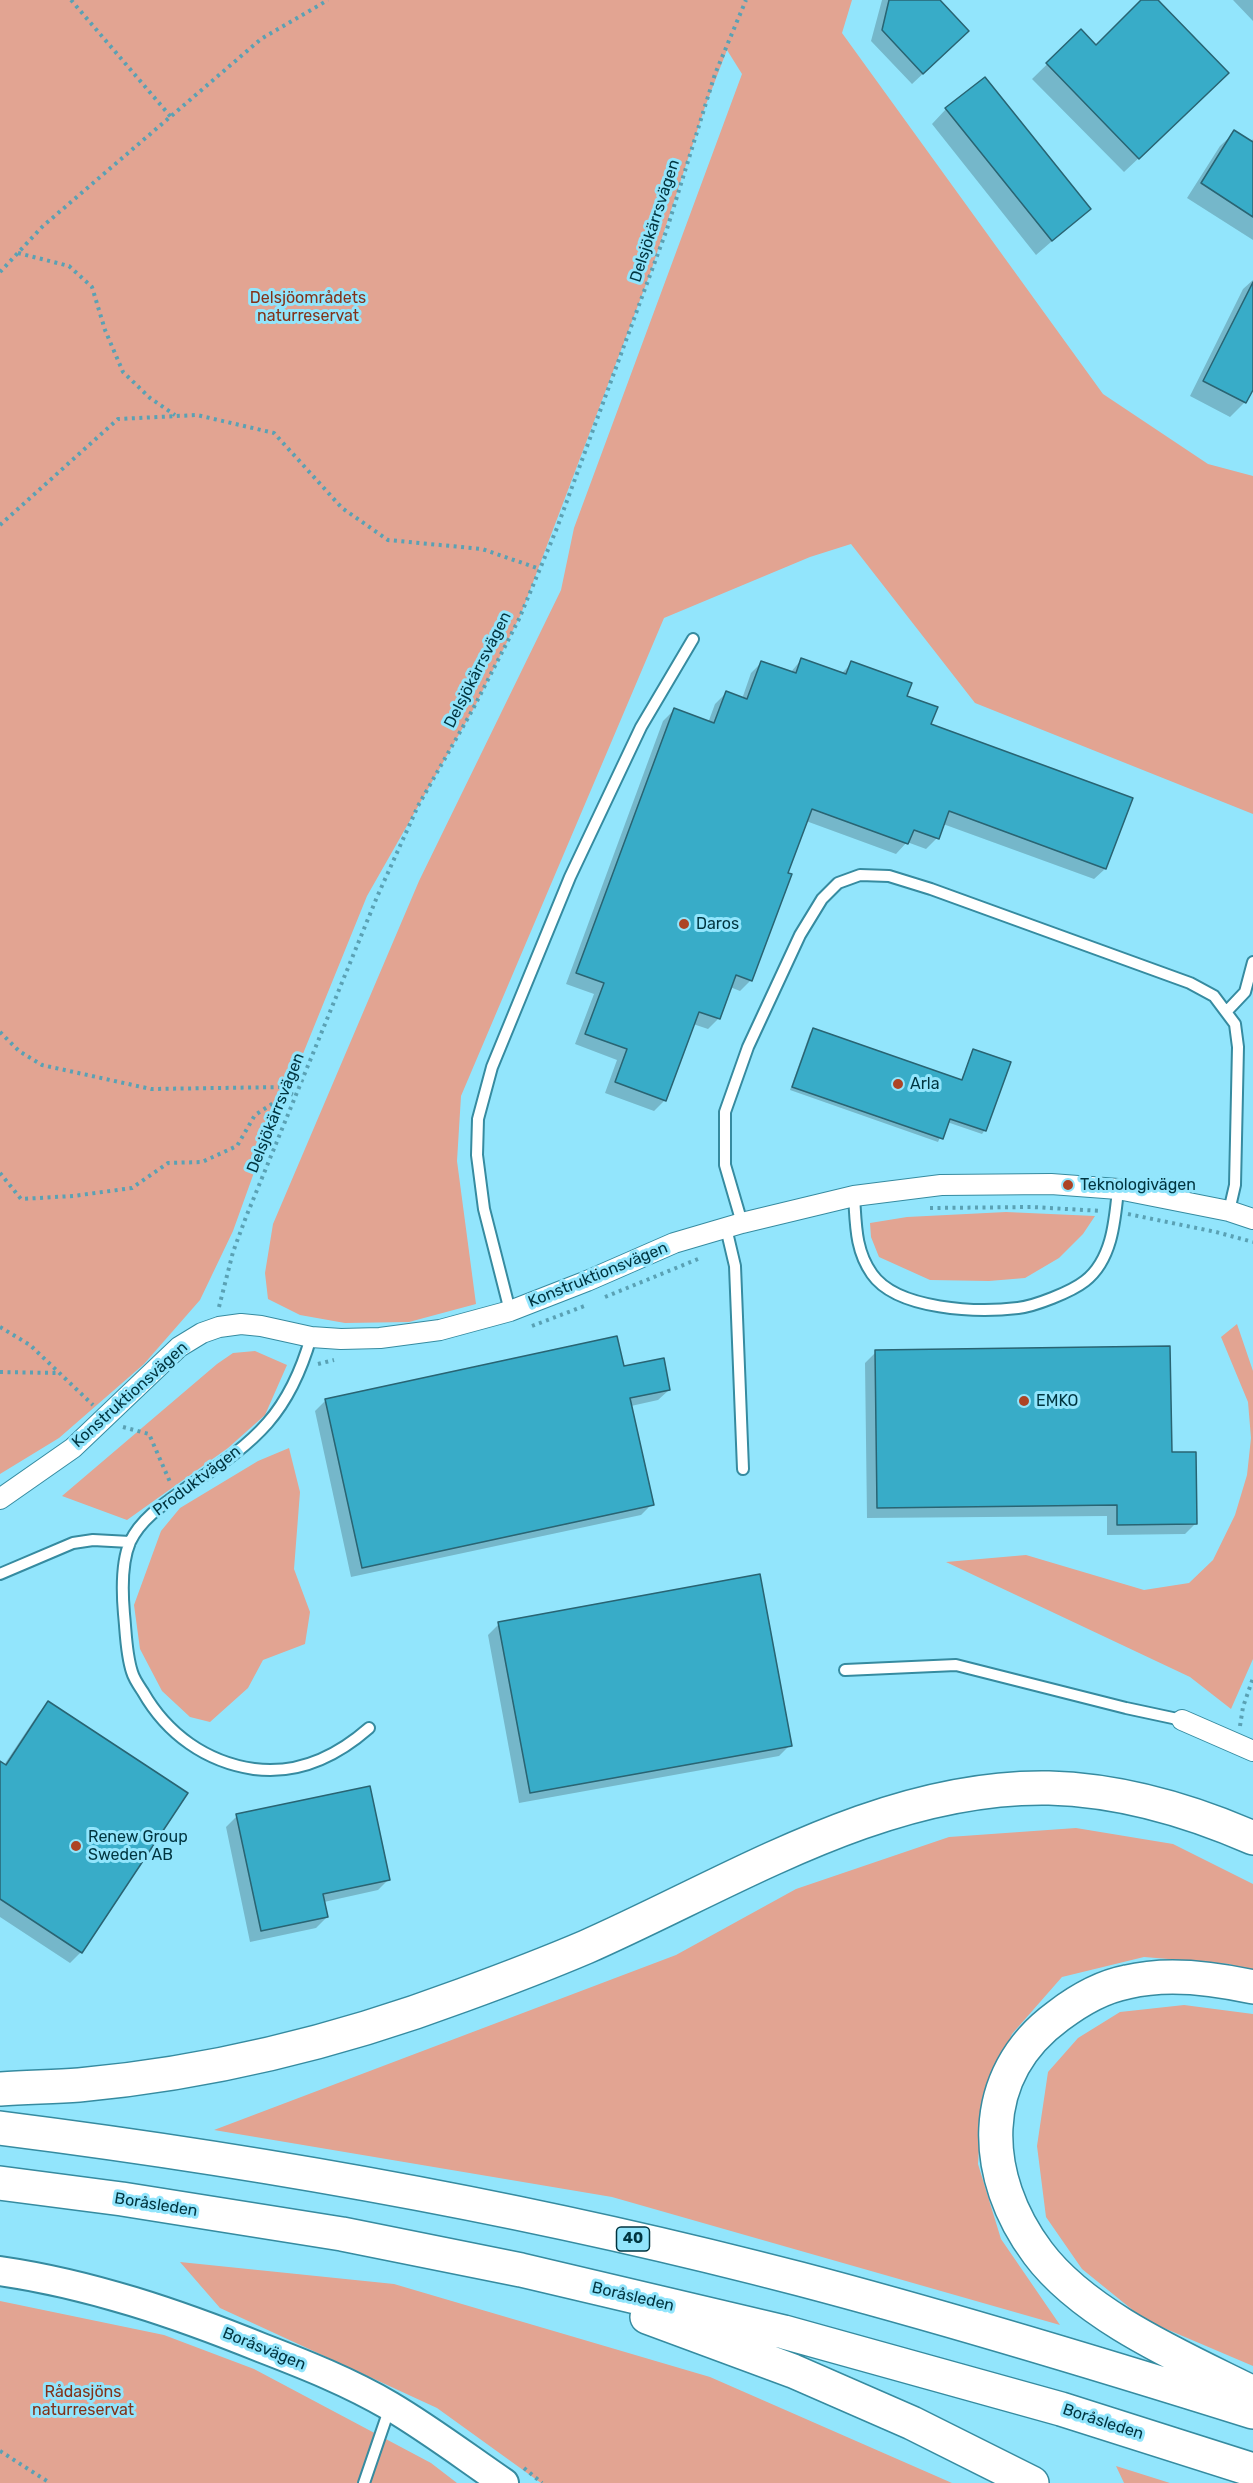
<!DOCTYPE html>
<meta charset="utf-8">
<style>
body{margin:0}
canvas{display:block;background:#92e5fc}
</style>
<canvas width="1253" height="2483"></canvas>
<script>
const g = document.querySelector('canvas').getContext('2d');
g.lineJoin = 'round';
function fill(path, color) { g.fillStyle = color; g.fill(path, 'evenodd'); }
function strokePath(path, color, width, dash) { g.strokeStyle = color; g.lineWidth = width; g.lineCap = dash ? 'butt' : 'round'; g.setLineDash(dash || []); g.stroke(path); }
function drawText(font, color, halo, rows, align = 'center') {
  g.font = font + ' Rubik,sans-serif'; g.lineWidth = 6; g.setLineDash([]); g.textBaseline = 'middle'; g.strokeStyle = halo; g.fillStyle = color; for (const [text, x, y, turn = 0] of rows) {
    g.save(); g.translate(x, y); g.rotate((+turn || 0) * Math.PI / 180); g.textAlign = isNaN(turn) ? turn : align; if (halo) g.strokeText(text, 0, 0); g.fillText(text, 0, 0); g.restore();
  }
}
fill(new Path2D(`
 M0,0H852L842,33L1103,394L1208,464L1253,476V814L975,703L851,544L810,557L664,618L461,1096L457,1161L476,1304L409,1322L345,1323L300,1315L268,1299L265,1273L273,1224L419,881L561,590L574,528L742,74L727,50L705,107L651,271L521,614L474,708L367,896L296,1071L270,1128L233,1231L200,1300L144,1364L59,1438L0,1474Z
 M1006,1212L1095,1216L1083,1234L1059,1258L1025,1278L989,1281L930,1280L879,1257L871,1237L870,1223L907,1217Z
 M1237,1324L1253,1371V1659L1231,1709L1190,1677L946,1562L1026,1555L1144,1590L1189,1583L1213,1560L1235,1515L1247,1475L1251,1438L1248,1402L1221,1337Z
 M255,1351L287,1365L265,1415L228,1448L127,1520L62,1496L217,1364L233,1353Z
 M289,1448L300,1492L294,1569L310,1612L305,1644L263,1660L248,1688L210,1722L190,1717L162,1691L140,1649L134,1605L161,1531L180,1508L258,1461Z
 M1076,1828L1173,1844L1253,1884V1972L1229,1964L1144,1957L1062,1977L1012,2034L982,2104L978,2164L1001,2239L1060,2325L612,2197L214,2130L676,1955L796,1889L949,1837Z
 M1184,2005L1253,2014V2366L1145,2320L1082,2269L1046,2217L1037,2146L1048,2072L1078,2038L1120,2012Z
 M180,2262L394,2284L710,2377L952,2483H541L437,2408L220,2308Z
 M0,2301L164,2335L254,2369L431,2463L457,2483H0Z
 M1116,2466L1170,2483H1124Z`), '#e2a492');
fill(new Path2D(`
 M882,0H938L957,42L912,84L871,41Z
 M1145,0H1156L1213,88L1124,172L1032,79L1081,31L1096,47Z
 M1233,0H1253V21Z
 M946,109L1089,209L1036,255L932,124Z
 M1235,132L1251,142L1253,139V240L1187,198L1220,146Z
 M1253,280V386L1245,402L1230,417L1190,396L1243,289Z
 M802,659L841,674L852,663L905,697L929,725L1105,869L1094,879L943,824L937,838L926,849L907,842L896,854L806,821L751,980L740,991L730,987L719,1018L708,1029L693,1024L665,1100L654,1111L605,1093L617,1060L575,1044L594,994L566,984L663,721L674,710L708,723L715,704L726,693L742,699L751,673L762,662L790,673Z
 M813,1030L960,1082L973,1051L985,1130L982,1134L947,1122L938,1142L790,1090L810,1033Z
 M876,1352L1170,1453L1196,1523L1185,1534L1107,1535V1516L867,1518L865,1363Z
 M623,1368L669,1390L658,1400L631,1406L652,1504L641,1515L351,1577L315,1411L326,1400Z
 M499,1624L790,1745L779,1756L519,1803L488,1635Z
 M48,1703L81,1952L70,1963L0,1917V1763L4,1765L38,1714Z
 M237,1816L389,1879L378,1890L324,1902L327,1917L316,1928L250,1942L226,1827Z`), '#0003');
const building = new Path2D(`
 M889,0H940L969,31L923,74L882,30Z
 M1141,0H1158L1229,73L1139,159L1046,63L1081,29L1096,45Z
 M985,77L1091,209L1052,241L945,108Z
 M1234,130L1253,142V217L1201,183Z
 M1253,282V390L1246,403L1203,381Z
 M801,658L846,674L851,661L912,683L907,696L938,707L931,724L1133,798L1106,869L949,811L939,839L914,830L908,844L812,809L788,873L792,874L752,981L736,975L720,1019L699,1012L666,1101L615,1082L627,1049L585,1034L604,983L576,973L674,708L714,723L726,691L747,699L761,661L796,673Z
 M813,1028L962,1080L973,1049L1011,1062L986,1131L950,1119L943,1139L792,1087Z
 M617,1336L624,1366L664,1358L670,1390L630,1398L654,1505L362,1568L325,1399Z
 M1170,1346L1172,1452H1196L1197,1524L1117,1525V1505L877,1508L875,1350Z
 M760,1574L792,1746L530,1793L498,1622Z
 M48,1701L188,1793L82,1953L0,1899V1761L6,1765Z
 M370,1786L390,1880L323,1894L328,1917L261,1931L236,1814Z`);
fill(building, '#38acc8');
strokePath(building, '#296473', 1.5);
const lane = new Path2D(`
 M1227,1011L1245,992L1253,962
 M854,1196C856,1224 855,1250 872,1274C897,1310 978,1313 1018,1308C1035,1306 1071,1292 1085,1281C1112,1260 1115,1221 1118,1189
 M742,1223L725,1165V1112L748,1047L800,935L822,899L838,883L860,875L889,876L931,889L1190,983L1214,996L1235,1024L1238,1047L1235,1185L1229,1211
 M726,1228L735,1266L743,1469
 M510,1311L484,1209L477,1155L478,1119L492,1067L570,877L641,727L693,639
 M311,1337C289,1414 257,1440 192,1484C170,1500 142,1516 130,1542C121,1563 122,1591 124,1614C126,1633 126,1654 132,1672C134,1679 139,1686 143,1692C167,1734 206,1762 254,1769C299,1775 337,1756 369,1728
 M0,1574L73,1543L93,1540L130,1542
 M845,1670L956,1665L1126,1708L1182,1720
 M364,2483L390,2407`);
const street = new Path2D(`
 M0,1499L73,1448L179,1347L202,1333L219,1327L241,1324L261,1326L311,1337L341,1339L380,1338L440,1330L510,1311L587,1281L674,1243L742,1223L854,1196L941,1185L1051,1184L1118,1189L1229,1211L1253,1219
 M1182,1720L1253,1751`);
const secondary = new Path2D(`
 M0,2271C90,2284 178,2314 262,2348C306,2365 349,2382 390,2406C429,2429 466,2457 504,2483`);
const highway = new Path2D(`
 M1253,1987C1213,1978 1167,1972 1127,1982C1101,1987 1079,2000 1058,2016C976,2076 981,2177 1038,2253C1085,2316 1183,2358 1253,2393
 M0,2089C26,2087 53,2087 79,2085C210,2073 340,2041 463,1995C504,1980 546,1964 586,1947C733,1882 883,1785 1049,1788C1120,1790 1189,1810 1253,1838
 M0,2128C269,2162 537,2210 800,2279C952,2319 1103,2365 1253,2412
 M0,2183L122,2199L342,2234L521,2270L784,2332L1061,2409L1253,2470
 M647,2317L793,2371L912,2423L1032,2483`);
strokePath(lane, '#368ba0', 14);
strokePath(street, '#368ba0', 22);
strokePath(secondary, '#368ba0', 32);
strokePath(highway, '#368ba0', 36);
strokePath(new Path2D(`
 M71,0L171,117
 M18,253L69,266L92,287L105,330L123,372L150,398L175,415
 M0,272L43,226L261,39L328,0
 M0,525L118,419L197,415L274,433L342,508L388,540L482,549L540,569
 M0,1032L19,1051L42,1065L151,1089L284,1087L289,1093L296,1096
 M0,1173L21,1199L73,1196L132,1188L168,1163L202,1162L237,1146L255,1115L289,1093
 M930,1208L1032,1207L1102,1211
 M1128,1214L1216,1232L1253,1242
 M605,1297L698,1259
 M219,1307L233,1252L246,1217L377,897L418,806L473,709L519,619L557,528L667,229L715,74L746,0
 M532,1326L587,1305
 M0,1327L30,1345L93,1405
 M318,1364L334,1360
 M0,1372L58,1373
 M123,1427L149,1434L170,1482
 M1240,1726L1243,1707L1253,1678
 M0,2451L50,2483
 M524,2468L542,2483`), '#5aa1b4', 4, [3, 4.5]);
strokePath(lane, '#fff', 10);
strokePath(street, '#fff', 20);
strokePath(secondary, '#fff', 28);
strokePath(highway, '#fff', 33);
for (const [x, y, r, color] of [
 [684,924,6,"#ad4425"],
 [898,1084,6,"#ad4425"],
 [1068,1185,6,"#ad4425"],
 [1024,1401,6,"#ad4425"],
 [76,1846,6,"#ad4425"]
]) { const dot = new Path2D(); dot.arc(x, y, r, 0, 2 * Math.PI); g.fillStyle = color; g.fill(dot); strokePath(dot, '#92e5fc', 2); }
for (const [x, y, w] of [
 [633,2239,33]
]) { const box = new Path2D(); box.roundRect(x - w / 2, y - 12, w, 24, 4.5); g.fillStyle = '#92e5fc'; g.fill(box); strokePath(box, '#003540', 1.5); }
drawText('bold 15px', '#003540', null, [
 ["40",633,2239]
]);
drawText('16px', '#003540', '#92e5fc', [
 ["Delsjökärrsvägen",655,221,-72],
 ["Delsjökärrsvägen",478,670,-63],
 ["Delsjökärrsvägen",276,1113,-68],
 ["Konstruktionsvägen",598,1275,-22],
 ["Konstruktionsvägen",130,1395,-42],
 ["Produktvägen",197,1481,-37],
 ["Boråsleden",156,2205,9],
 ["Boråsleden",633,2297,13],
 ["Boråsvägen",264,2349,22],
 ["Boråsleden",1103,2422,18]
]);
drawText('16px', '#833219', '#92e5fc', [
 ["Delsjöområdets",308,298],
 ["naturreservat",308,316],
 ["Rådasjöns",83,2392],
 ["naturreservat",83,2410]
]);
drawText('16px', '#003540', '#92e5fc', [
 ["Daros",696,924],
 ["Arla",910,1084],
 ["Teknologivägen",1080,1185],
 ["EMKO",1036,1401],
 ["Renew Group",88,1837],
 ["Sweden AB",88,1855]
], 'left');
</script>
